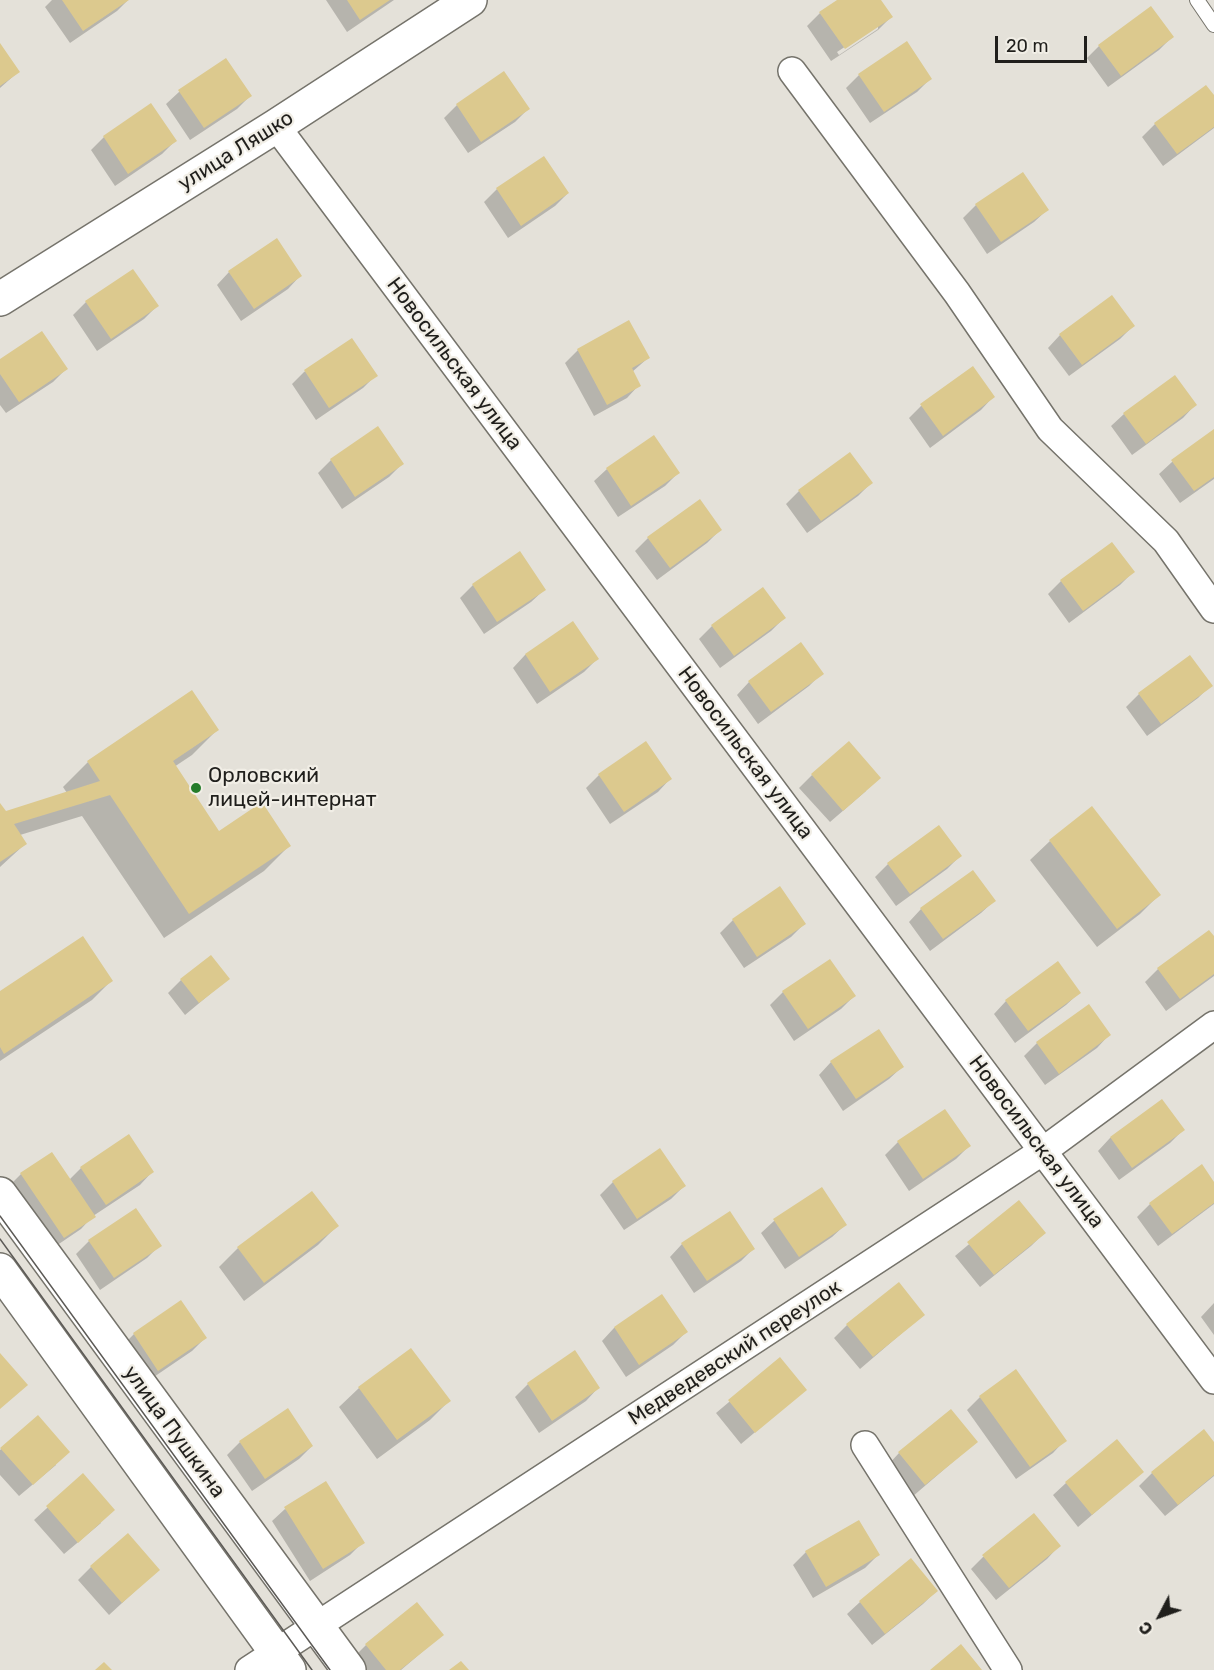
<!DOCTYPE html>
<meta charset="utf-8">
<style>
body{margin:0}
#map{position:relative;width:1214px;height:1670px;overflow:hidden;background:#e4e1d9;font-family:Rubik,sans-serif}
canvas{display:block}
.north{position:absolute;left:1130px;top:1586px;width:60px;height:60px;-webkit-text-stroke:4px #f1eee6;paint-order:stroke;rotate:229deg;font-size:16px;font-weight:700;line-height:24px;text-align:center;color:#201f1c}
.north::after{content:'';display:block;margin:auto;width:21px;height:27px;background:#201f1c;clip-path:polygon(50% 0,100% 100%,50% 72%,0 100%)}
.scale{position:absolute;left:995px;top:36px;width:92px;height:27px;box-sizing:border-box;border:3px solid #201f1c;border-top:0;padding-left:8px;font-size:18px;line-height:21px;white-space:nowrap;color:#201f1c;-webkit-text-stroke:4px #f1eee6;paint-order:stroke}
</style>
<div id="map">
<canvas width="1214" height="1670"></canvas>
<div class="north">С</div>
<div class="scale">20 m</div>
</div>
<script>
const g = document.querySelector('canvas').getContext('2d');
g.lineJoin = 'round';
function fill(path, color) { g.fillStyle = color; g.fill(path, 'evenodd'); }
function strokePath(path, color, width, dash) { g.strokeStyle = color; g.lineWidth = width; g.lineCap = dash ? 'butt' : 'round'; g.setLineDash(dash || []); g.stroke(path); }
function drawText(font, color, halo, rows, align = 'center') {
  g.font = font + ' Rubik,sans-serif'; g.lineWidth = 4.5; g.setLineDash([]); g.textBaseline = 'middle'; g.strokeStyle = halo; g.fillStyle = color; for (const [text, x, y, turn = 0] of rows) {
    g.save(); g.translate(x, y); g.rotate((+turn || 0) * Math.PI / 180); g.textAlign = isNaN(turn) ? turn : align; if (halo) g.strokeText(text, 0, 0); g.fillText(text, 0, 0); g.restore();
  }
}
fill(new Path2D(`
 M52,0H128L117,11L70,43L45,7Z
 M326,0H394L347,32Z
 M839,0H879L891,17L878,30L831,61L807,26L820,13ZM878,25V29L839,55L837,52Z
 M1172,37L1159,50L1108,87L1087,58L1099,46Z
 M0,46L18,72L0,88Z
 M226,60L250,96L237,109L190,140L166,104L179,92Z
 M859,75L930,79L917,92L870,123L846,88Z
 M1206,87L1214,98V128L1163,166L1142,137L1155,124Z
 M151,105L175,141L162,154L115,186L91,150L104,137Z
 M457,105L528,109L515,122L468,153L444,118Z
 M544,158L568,193L555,206L508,238L484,202L497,189Z
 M976,205L1047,210L1034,222L987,254L963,218Z
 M229,272L300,276L288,289L241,321L217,285Z
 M86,302L157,306L144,319L97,351L73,315Z
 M628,322L648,358L632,372L639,385L627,398L594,416L565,363L578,350Z
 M1133,326L1120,339L1069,376L1048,348L1060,335Z
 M352,340L376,375L363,388L316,420L292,384L304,372Z
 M0,361L66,369L53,382L6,413L0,405Z
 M993,397L981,410L930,448L909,418L921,406Z
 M1195,405L1183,418L1132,455L1111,426L1124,414Z
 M378,428L402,464L389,477L342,509L318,473L331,460Z
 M1214,431V479L1180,503L1159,474L1172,462Z
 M850,454L871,483L858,496L807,533L786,504L799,491Z
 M607,469L678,473L665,486L618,517L594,481Z
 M699,501L720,530L707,543L657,580L635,551L648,538Z
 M1112,544L1133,572L1120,585L1069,623L1048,594L1061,581Z
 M520,554L544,590L531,602L484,634L460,598L473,585Z
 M763,589L784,618L771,631L720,668L699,639L712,626Z
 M573,623L597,659L584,672L537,704L513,668L525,655Z
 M1190,657L1211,685L1198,698L1147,736L1126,707L1139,694Z
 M822,673L809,686L758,724L737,695L749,682Z
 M217,730L192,755L174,767L219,833L289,846L264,871L164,938L82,816L20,835L25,844L0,867V806L5,813L67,793L63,787L88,762Z
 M599,775L670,779L658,792L610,824L586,788Z
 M812,775L866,791L830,822L799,788Z
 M939,827L960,856L947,869L896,906L875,877L888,864Z
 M1050,841L1159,895L1140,914L1097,947L1030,860Z
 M994,901L981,913L930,951L909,922L921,909Z
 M733,920L804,924L791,937L744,968L720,933Z
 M1214,939V976L1166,1011L1145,982L1158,969Z
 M228,979L185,1015L168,993L181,980Z
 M111,981L92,1000L0,1061V993Z
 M783,992L854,996L841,1009L794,1041L770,1005Z
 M1079,993L1066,1005L1015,1043L994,1014L1006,1001Z
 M1109,1035L1097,1048L1045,1085L1024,1056L1037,1043Z
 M831,1062L902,1067L889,1079L843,1111L819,1075Z
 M1162,1101L1183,1130L1170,1143L1119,1180L1098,1151L1110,1138Z
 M898,1142L969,1146L956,1159L909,1191L885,1155Z
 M52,1154L69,1180L81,1168L152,1172L140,1185L93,1216L81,1229L50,1250L8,1187L21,1174Z
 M613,1182L684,1186L671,1199L624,1230L600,1195Z
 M1214,1184V1204L1158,1246L1137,1217L1150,1204Z
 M312,1193L337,1226L318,1245L244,1301L219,1267L238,1248Z
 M1019,1202L1044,1233L1031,1246L980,1287L955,1256Z
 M774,1221L845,1225L832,1237L785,1269L761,1233Z
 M89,1241L160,1245L147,1258L100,1290L76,1254Z
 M682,1244L753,1249L741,1261L694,1293L670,1257Z
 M662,1296L686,1332L673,1345L626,1377L602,1341L614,1328Z
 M181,1302L205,1338L192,1351L145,1383L121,1347L134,1334Z
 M1214,1303V1335L1201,1317Z
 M923,1315L860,1369L834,1338L847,1325Z
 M411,1350L449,1401L430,1420L377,1459L339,1407L359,1388Z
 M574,1352L598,1388L586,1401L539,1433L515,1397L528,1384Z
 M780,1359L805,1390L741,1444L716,1413Z
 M1016,1371L1065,1440L1053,1453L1016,1479L967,1410L980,1397Z
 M38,1417L56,1465L19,1496L0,1475V1450Z
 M240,1442L312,1446L299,1459L252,1491L227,1455Z
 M976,1442L912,1497L887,1466L899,1453Z
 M1214,1444V1476L1165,1516L1139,1486L1152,1473Z
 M1142,1472L1078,1527L1053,1495L1066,1483Z
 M83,1475L101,1523L64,1554L34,1520Z
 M285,1509L363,1542L350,1555L310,1581L272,1521Z
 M1059,1546L1047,1559L996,1600L971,1569L983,1557Z
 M806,1552L878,1555L865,1568L813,1598L793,1565Z
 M91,1567L158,1570L109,1615L78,1580Z
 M936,1591L923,1604L872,1645L847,1614L860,1602Z
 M417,1604L442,1635L401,1670H363L353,1658L366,1645Z`), '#0003');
fill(new Path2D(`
 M62,0H129L83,31Z
 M347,0H390L360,20Z
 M837,0H881L893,17L845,49L819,12Z
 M1151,6L1174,37L1121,76L1098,45Z
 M907,41L932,79L884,112L858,74Z
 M0,43L20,72L0,86Z
 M226,58L252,96L204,128L178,90Z
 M504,71L530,109L481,142L456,104Z
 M1206,85L1214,95V127L1177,154L1154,123Z
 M151,103L177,141L128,174L103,136Z
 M544,156L569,193L521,226L496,188Z
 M1023,172L1049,210L1001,242L975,204Z
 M277,238L302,276L254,309L228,271Z
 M133,269L159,306L111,339L85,301Z
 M1112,295L1135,326L1082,365L1059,334Z
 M629,320L650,358L632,368L641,386L607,405L577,349Z
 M42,331L68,369L19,402L0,374V359Z
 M352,338L378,376L329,408L304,370Z
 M973,366L995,397L943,436L920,404Z
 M1175,375L1197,405L1146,444L1123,413Z
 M378,426L404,464L355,497L330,459Z
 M1214,429V477L1194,491L1171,460Z
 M654,435L680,473L631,506L606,468Z
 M850,452L873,483L821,521L798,490Z
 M700,499L722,530L670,568L647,537Z
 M1112,542L1135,572L1083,611L1060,580Z
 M520,551L546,590L497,622L472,584Z
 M763,587L786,618L734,656L711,625Z
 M573,621L599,659L550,692L525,654Z
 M801,642L824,674L771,712L748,681Z
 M1190,655L1213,686L1161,724L1138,693Z
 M192,690L219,730L173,761L219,831L262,802L291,846L189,914L110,795L14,824L27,844L0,862V803L6,811L100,781L87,761Z
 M646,741L672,779L624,812L598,774Z
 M849,741L881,778L843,811L811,774Z
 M1092,806L1161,895L1117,929L1049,840Z
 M939,825L962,856L910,894L887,863Z
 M973,870L996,901L943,939L920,908Z
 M780,886L806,924L757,957L732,919Z
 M1209,930L1214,936V974L1180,999L1157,968Z
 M83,936L113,981L4,1054L0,1047V991Z
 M211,955L230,979L199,1003L180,979Z
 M830,959L856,996L808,1029L782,991Z
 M1058,961L1081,993L1028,1031L1005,1000Z
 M1089,1004L1111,1035L1059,1074L1036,1042Z
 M879,1029L904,1067L856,1099L830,1061Z
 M1162,1099L1185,1130L1132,1168L1110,1137Z
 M945,1109L971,1146L923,1179L897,1141Z
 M129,1134L154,1172L106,1205L80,1167Z
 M660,1148L686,1186L637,1219L612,1181Z
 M52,1152L96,1217L64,1238L20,1173Z
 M1202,1164L1214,1182V1203L1172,1234L1149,1203Z
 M822,1187L847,1225L799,1257L773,1219Z
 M312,1191L339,1226L264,1283L237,1247Z
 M1019,1200L1046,1233L994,1275L967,1242Z
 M136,1208L162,1246L114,1278L88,1240Z
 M730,1211L755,1249L707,1281L681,1243Z
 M899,1282L925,1315L873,1357L846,1324Z
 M662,1294L688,1332L639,1365L614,1327Z
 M181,1300L207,1338L158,1371L133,1333Z
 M411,1348L451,1401L397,1440L358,1387Z
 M575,1350L600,1388L552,1421L527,1383Z
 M0,1353L28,1385L0,1409Z
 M780,1357L807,1390L755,1433L728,1400Z
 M1016,1369L1067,1441L1030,1467L979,1396Z
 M288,1408L313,1446L265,1479L239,1441Z
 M951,1409L978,1442L925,1485L898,1452Z
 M38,1415L70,1452L33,1485L0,1448Z
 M1204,1429L1214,1442V1475L1178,1505L1151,1472Z
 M1117,1439L1144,1472L1092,1515L1065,1482Z
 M83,1473L115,1510L78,1543L46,1506Z
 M326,1481L365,1543L323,1569L284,1507Z
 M1034,1513L1061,1546L1009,1588L982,1555Z
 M859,1520L880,1555L826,1587L805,1551Z
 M128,1533L160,1570L122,1603L90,1566Z
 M911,1558L938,1591L885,1634L859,1601Z
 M417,1602L444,1635L400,1670H386L365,1644Z
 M961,1644L982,1670H930Z
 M461,1661L469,1670H449Z
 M104,1662L112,1670H95Z`), '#dcc98e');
const lane = new Path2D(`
 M1197,0L1214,25`);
const street = new Path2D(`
 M792,71L957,293L1050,429L1166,541L1214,609
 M276,126L1214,1380
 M865,1445L1008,1670
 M249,1670L1043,1151L1214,1025`);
const secondary = new Path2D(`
 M0,299L276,126L470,0
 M0,1194L349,1670
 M0,1270L289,1670`);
strokePath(lane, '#75736b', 16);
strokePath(street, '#75736b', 30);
strokePath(secondary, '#75736b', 36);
strokePath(lane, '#fff', 14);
strokePath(street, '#fff', 27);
strokePath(secondary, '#fff', 33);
strokePath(new Path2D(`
 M0,1216L330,1670
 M0,1239L312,1670`), '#5c5a56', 1.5);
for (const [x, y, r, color] of [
 [196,788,6,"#247c2a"]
]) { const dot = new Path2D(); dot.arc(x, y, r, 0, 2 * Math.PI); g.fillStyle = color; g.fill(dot); strokePath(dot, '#f1eee6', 2); }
drawText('21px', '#201f1c', '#f1eee6', [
 ["улица Ляшко",236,151,-32],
 ["Новосильская улица",454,364,53],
 ["Новосильская улица",745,753,53],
 ["Новосильская улица",1036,1142,53],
 ["Медведевский переулок",735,1353,-33],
 ["улица Пушкина",174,1432,54]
]);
drawText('21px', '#201f1c', '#f1eee6', [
 ["Орловский",208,776],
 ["лицей-интернат",208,800]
], 'left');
</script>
